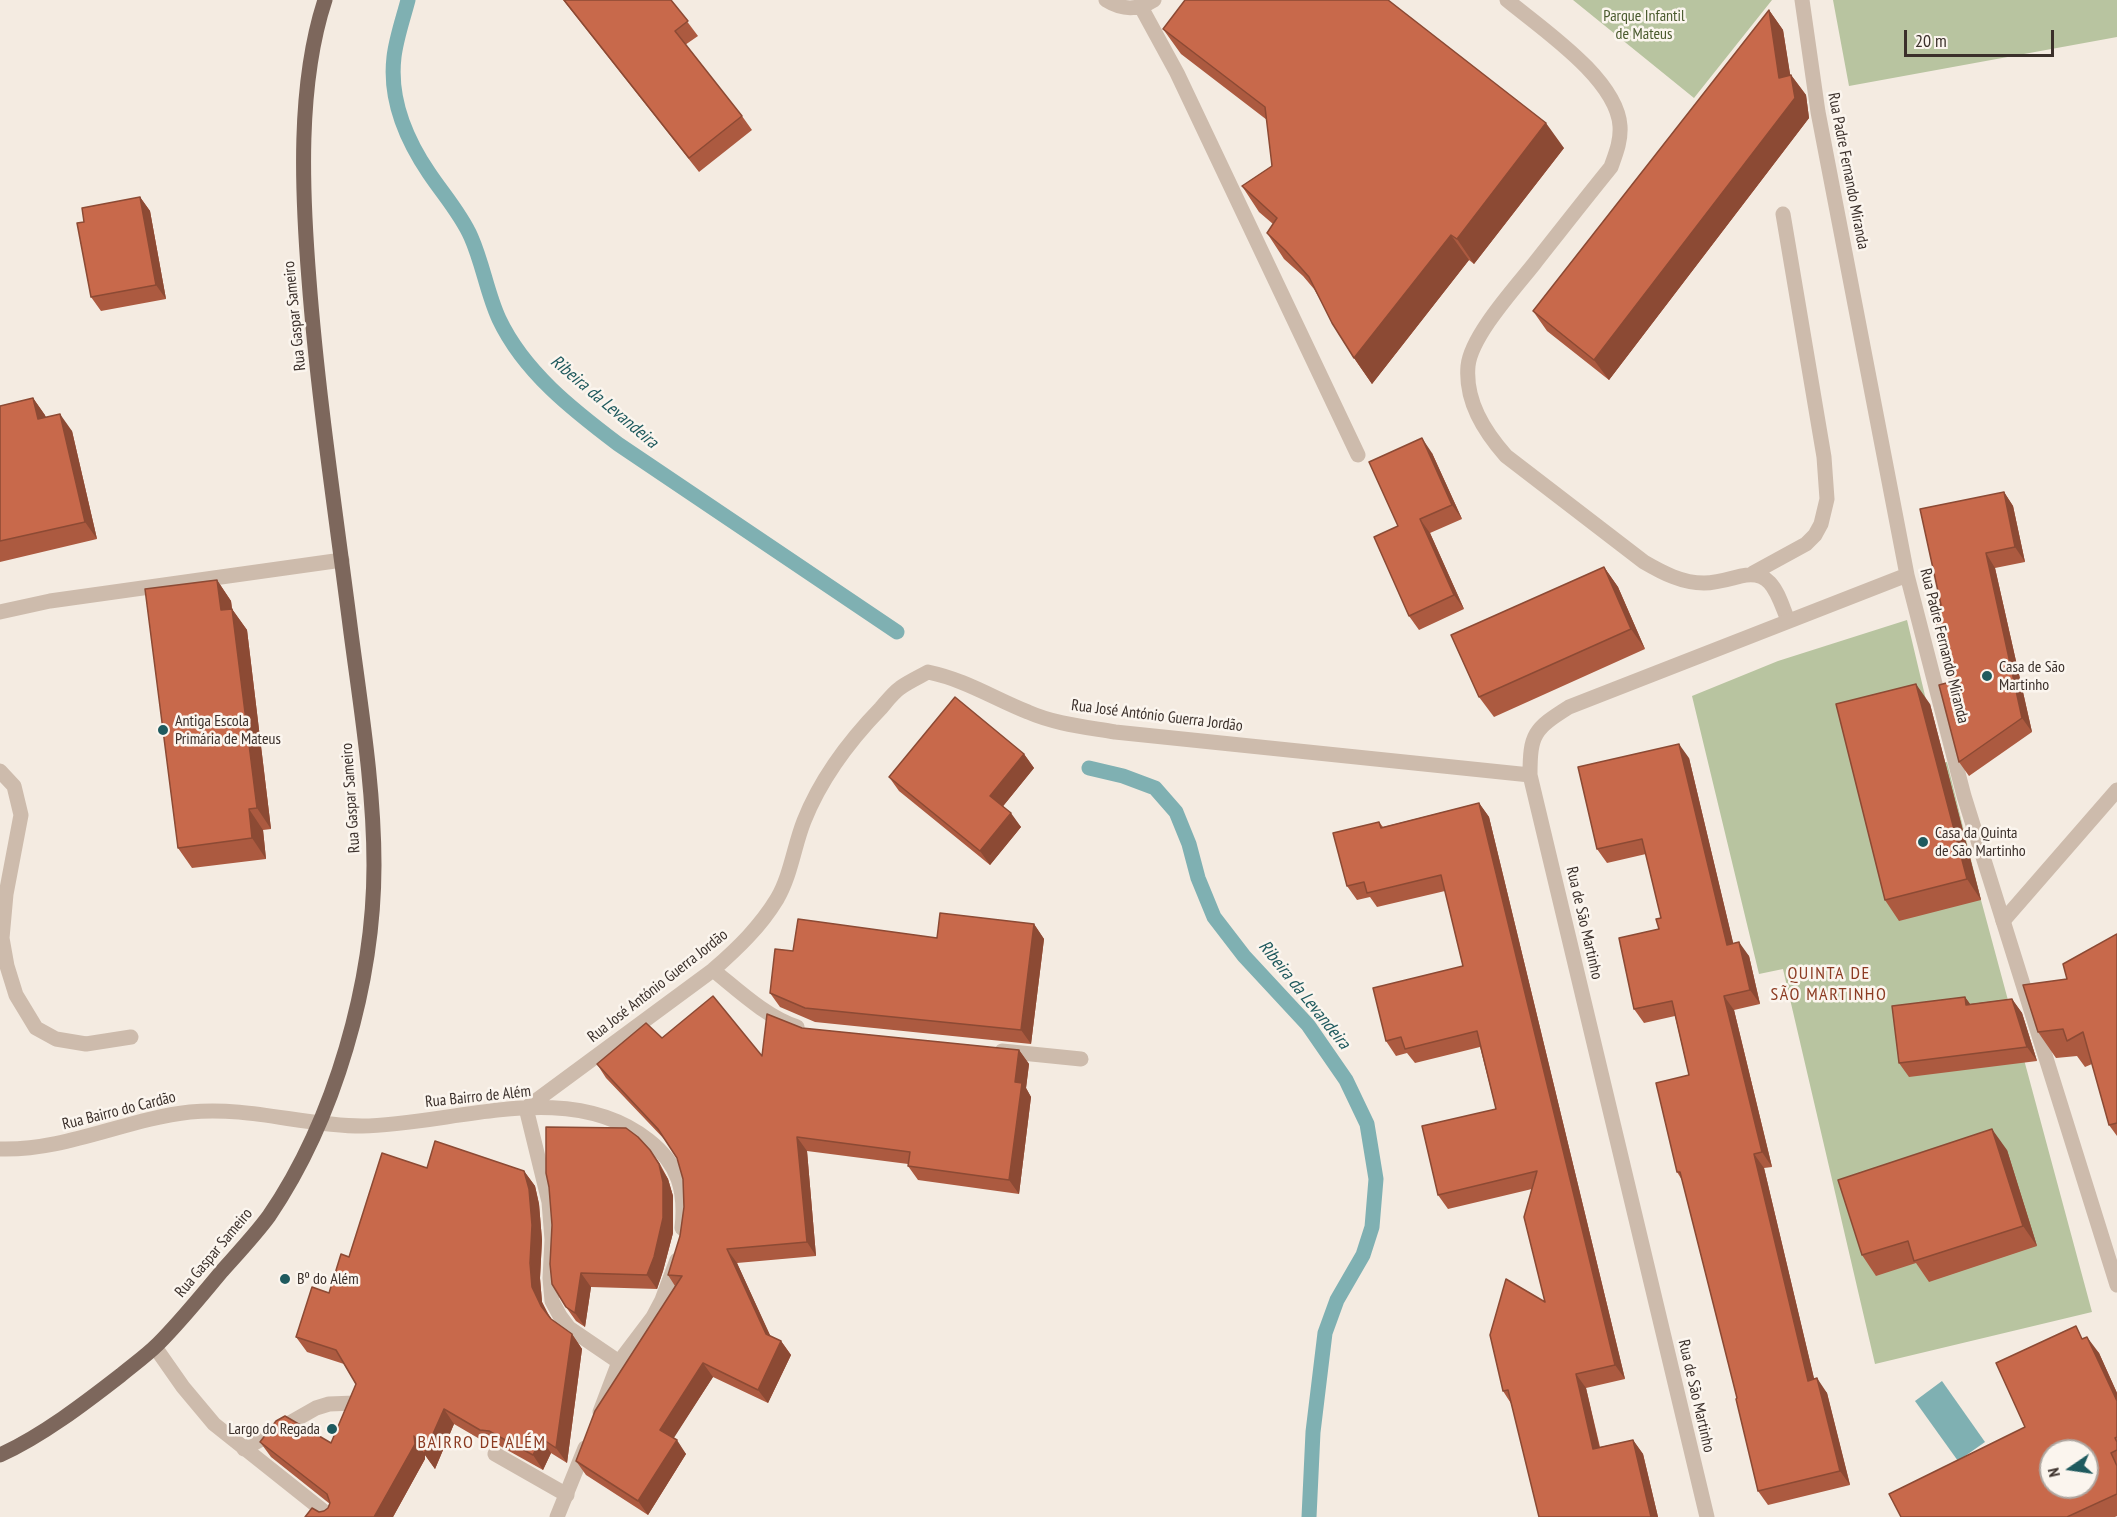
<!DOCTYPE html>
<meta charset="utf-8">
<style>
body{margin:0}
#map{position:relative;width:2117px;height:1517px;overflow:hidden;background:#f4ebe1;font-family:"PT Sans Narrow",sans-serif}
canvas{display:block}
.north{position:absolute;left:2039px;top:1439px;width:60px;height:60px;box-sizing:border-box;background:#fbf5ee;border:2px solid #aea6a0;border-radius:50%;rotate:257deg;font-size:16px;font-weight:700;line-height:24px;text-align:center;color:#3b302b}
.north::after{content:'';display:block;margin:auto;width:21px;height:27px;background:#1f5a5e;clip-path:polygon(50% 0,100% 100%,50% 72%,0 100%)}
.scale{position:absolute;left:1904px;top:30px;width:150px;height:27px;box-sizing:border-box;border:3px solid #3b302b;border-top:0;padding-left:8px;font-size:18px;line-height:21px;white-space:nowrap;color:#3b302b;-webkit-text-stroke:4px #fbf5ee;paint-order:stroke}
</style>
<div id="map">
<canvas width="2117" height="1517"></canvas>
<div class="north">N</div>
<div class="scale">20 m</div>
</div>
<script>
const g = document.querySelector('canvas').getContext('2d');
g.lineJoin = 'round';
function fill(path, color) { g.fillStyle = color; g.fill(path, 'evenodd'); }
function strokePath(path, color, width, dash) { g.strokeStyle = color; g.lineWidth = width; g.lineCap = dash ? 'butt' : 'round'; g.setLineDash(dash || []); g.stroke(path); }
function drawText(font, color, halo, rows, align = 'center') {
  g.font = font + ' "PT Sans Narrow",sans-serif'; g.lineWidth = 5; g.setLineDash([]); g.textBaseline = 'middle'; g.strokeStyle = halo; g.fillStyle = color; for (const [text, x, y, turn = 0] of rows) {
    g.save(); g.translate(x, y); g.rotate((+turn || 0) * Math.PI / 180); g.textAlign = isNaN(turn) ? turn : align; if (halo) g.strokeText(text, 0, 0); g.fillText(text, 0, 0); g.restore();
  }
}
fill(new Path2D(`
 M1573,0H1772L1694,98Z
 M1833,0H2117V37L1849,86Z
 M1907,620L1941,763L1947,762L1981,900L2092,1312L1875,1364L1783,969L1759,974L1692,696L1778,661Z`), '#b8c4a0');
fill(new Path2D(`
 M1942,1381L1985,1442L1958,1461L1915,1401Z`), '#7fb0b2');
strokePath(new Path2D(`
 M408,0C403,19 396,39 394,57C389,99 406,139 429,173C443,194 461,214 471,237C483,264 487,293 499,319C524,372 573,410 618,444L897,632
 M1089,768L1123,776L1155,788L1176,812L1189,844L1198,878L1214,917L1244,956L1308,1025L1346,1080L1367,1124L1376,1179L1372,1227L1363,1255L1337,1300L1325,1333L1313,1432L1309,1517`), '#7fb0b2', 15);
strokePath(new Path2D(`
 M1106,0C1122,10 1137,11 1154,0
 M1507,0C1542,29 1617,79 1620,126C1621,141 1616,153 1611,167C1585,199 1560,231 1534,264C1515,288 1471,336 1468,366C1465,401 1484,431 1506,456L1644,562C1663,573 1682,583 1704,583C1717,583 1729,579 1741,576C1773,568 1778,597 1788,620
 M1141,7L1177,73L1358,455
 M1753,573L1806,544L1815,535L1821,524L1827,499L1824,457L1783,214
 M0,612L50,601L342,560
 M0,771L14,786L21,815L6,894L2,938L7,966L16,995L36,1028L56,1039L86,1044L131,1037
 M2003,921L2117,790
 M526,1108L549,1202L552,1240L550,1278L552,1301L560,1316L569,1328L619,1362
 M495,1454L567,1495`), '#cdbbac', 15);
strokePath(new Path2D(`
 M1802,0L1818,112L1907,575L1964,796L2117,1285
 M713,970C738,990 766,1017 797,1027
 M1002,1051L1081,1059
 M526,1108L713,970C738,948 760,927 777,899C791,875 794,846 804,821C821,778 849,741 881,708C887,701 893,693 900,688C908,682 919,677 928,672C966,680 993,698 1028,712C1055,724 1086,727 1115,732L1530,775
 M0,1149C66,1151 126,1119 190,1112C248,1106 305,1126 362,1126C453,1125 568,1077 648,1140C679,1164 686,1191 682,1228
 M155,1347L183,1387L214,1424L331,1517
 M600,1412L619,1362L653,1317L662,1300L677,1260
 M244,1449L316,1408L329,1404L355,1403
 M557,1517L585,1448
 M1707,1517L1530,775C1530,734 1534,729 1569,707L1907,575`), '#cdbbac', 15);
strokePath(new Path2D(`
 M0,1455C42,1436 85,1403 121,1375C133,1365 147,1355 158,1344C181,1321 201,1296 222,1271C238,1253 255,1235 269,1216C335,1119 374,982 374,865C374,788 361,709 351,633C336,515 318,398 309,280C302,192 297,85 325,0`), '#7d675c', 15);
fill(new Path2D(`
 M563,0H671L698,36L685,45L742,116L752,130L699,172Z
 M1769,10L1783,30L1790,75H1791L1806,95L1809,118L1609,380L1547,331L1533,311Z
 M1163,29L1564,148L1474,264L1469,260L1372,384L1354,358L1314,289L1303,276L1284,259L1267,233L1273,224L1259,212L1242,186L1272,166L1267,120L1181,54Z
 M140,197L150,211L166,299L101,311L91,297L84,222Z
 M33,398L46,417L72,431L97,539L0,562V406Z
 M1432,453L1462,519L1430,533L1464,609L1419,630L1409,616L1398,526Z
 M2004,492L2013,506L2025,562L1995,568L2032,732L1969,776L1959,762L1941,605Z
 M1604,567L1618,587L1645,649L1494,717L1479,697Z
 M217,580L231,601L232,609L247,630L271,829L263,830L266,859L192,868L178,848Z
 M1930,704L1981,900L1899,921L1885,900Z
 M1024,754L1034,768L1003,806L1021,827L990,865L899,791L889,777Z
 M1689,758L1733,943L1749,956L1760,1004L1734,1010L1772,1167L1764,1168L1814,1379L1827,1393L1850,1485L1768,1505L1758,1491L1737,1398L1682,1180L1677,1172L1689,1075L1675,1016L1644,1023L1634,1009L1659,929L1661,918L1646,854L1607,863L1597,849Z
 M1479,803L1489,817L1625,1379L1586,1388L1600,1447L1633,1440L1643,1454L1658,1517H1539L1512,1405L1503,1391L1545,1302L1532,1189L1448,1209L1438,1195L1496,1109L1480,1047L1415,1063L1407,1053L1396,1056L1386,1041L1463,966L1445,891L1377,907L1370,897L1357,900L1347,886L1379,822L1383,827Z
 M1034,924L1044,939L1031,1044L815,1022L780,1007L770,993L793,951L937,938Z
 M2117,934V1136L2109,1125L2092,1064L2085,1067L2077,1056L2056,1058L2038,1032L2067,979Z
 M1965,997L1970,1004L2012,999L2022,1013L2037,1061L1909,1077L1899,1063Z
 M802,1028L1019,1050L1029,1064L1026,1088L1031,1097L1019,1194L918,1180L908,1166V1164L807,1151L816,1256L737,1263L770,1336L781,1341L791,1355L768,1403L713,1377L673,1438L686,1454L648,1515L586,1475L576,1461L675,1286L668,1275L680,1236L684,1207L683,1179L677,1158L666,1141L606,1078L597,1064L662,1038L762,1056Z
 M638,1137L650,1150L660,1164L668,1179L673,1196V1233L663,1271L657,1289L591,1287L585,1327L576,1321L566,1307Z
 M2007,1150L2037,1246L1929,1282L1916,1263L1876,1276L1862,1255Z
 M427,1168L524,1171L535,1186L539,1204L542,1240L540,1278L542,1302L551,1319L572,1334L582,1349L567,1463L551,1453L543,1470L500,1446L490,1445L454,1424L435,1469L425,1455V1459L393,1517H305L319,1512L324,1511L328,1508L330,1504L271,1457L260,1442L331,1443L356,1384L344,1364L307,1352L296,1337L329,1293L349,1257Z
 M2084,1338L2099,1353L2117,1393V1516L2115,1517H1901L2025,1427Z`), '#ac5a40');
fill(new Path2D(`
 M1769,10L1783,30L1794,98L1779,78Z
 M1791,75L1806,95L1809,118L1609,380L1594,360Z
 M1546,123L1564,148L1474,264L1457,239Z
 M140,197L150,211L166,299L156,285Z
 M1451,235L1469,260L1372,384L1354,358Z
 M33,398L45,415L50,436L38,419Z
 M60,414L72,431L97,539L85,522Z
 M1422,438L1432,453L1462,519L1452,505Z
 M2004,492L2013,506L2025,562L2015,547Z
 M1420,519L1430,533L1464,609L1454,595Z
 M1986,553L1995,568L2032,732L2022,718Z
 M1604,567L1618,587L1645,649L1631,629Z
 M217,580L231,601L232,609L247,630L271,829L257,808L221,610Z
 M1916,684L1930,704L1981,900L1967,879Z
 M1679,744L1689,758L1737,959L1727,945Z
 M1024,754L1034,768L1000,810L990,796Z
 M1479,803L1489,817L1625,1379L1615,1365Z
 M249,809L263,830L266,859L252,838Z
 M1011,813L1021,827L990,865L980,851Z
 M1034,924L1044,939L1031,1044L1021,1030Z
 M1739,942L1749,956L1760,1004L1750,990Z
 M1724,996L1734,1010L1772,1167L1762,1152Z
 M1965,997L1975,1011L1966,1005Z
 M2012,999L2022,1013L2037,1061L2027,1047Z
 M1019,1050L1029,1064L1026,1088L1031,1097L1019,1194L1009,1180L1015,1082Z
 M1992,1129L2007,1150L2037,1246L2023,1226Z
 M797,1137L807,1151L816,1256L807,1242Z
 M650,1150L668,1179L673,1196V1233L663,1271L657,1289L647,1275Z
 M1754,1154L1764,1168L1818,1395L1808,1381Z
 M524,1171L535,1186L539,1204L542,1240L540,1278L542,1302L551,1321L541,1306L532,1287Z
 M727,1249L737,1263L776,1348L766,1334Z
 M581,1273L591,1287L585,1327L575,1313Z
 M572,1334L582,1349L567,1463L556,1448Z
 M2087,1337L2099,1353L2117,1393V1401Z
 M781,1341L791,1355L768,1403L758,1390Z
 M703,1363L713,1377L670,1444L660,1430Z
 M1576,1374L1586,1388L1603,1463L1593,1449Z
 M1817,1378L1827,1393L1850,1485L1840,1471Z
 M444,1409L454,1424L435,1469L425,1455V1459L393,1517H374L414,1436Z
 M541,1438L551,1453L543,1470L533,1455Z
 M677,1440L686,1454L648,1515L638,1501Z
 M1633,1440L1643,1454L1658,1517H1651Z`), '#8c4a34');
const building = new Path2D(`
 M564,0H671L688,21L675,31L742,116L689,158Z
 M1185,0H1388L1546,123L1457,239L1451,235L1354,358L1332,323L1309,277L1285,250L1267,233L1277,218L1242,186L1272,166L1265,107L1163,29Z
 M1769,10L1779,78L1791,75L1795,98L1594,360L1533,311Z
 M140,197L156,285L91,297L77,223L84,222L82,208Z
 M33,398L38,419L60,414L85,522L0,541V406Z
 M1422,438L1452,505L1420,519L1454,595L1409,616L1374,537L1398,526L1369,462Z
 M2004,492L2015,547L1986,553L2022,718L1959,762L1939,685L1950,682L1933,607L1941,605L1920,509Z
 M1604,567L1631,629L1479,697L1451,635Z
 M217,580L221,610L232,609L257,808L249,809L252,838L178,848L145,589Z
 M1916,684L1967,879L1885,900L1836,704Z
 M955,697L1024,754L990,796L1011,813L980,851L889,777Z
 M1679,744L1727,945L1739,942L1750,990L1724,996L1762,1152L1754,1154L1808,1381L1817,1378L1840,1471L1758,1491L1736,1399L1737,1398L1680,1172H1677L1656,1083L1689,1075L1672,1001L1634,1009L1619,938L1659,929L1656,919L1661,918L1642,839L1597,849L1578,767Z
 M1479,803L1615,1365L1576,1374L1593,1449L1633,1440L1651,1517H1539L1508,1390L1503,1391L1490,1335L1506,1279L1545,1302L1524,1217L1537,1171L1438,1195L1422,1126L1496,1109L1477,1031L1405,1049L1401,1037L1386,1041L1373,988L1463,966L1441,875L1367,893L1364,882L1347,886L1333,833L1379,822L1381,828Z
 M940,913L1034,924L1021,1030L805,1008L770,993L775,949L793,951L798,919L937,938Z
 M2117,934V1123L2109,1125L2083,1032L2067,1041L2063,1029L2038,1032L2023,985L2067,979L2063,964Z
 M713,996L762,1056L767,1014L802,1028L1019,1050L1015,1082L1022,1083L1009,1180L908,1166L910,1152L797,1137L807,1242L727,1249L766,1334L781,1341L758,1390L703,1363L660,1430L677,1440L638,1501L576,1461L595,1411L682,1276L668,1275L680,1236L684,1207L683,1179L677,1158L658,1129L597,1064L646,1023L662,1038Z
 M1965,997L1966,1005L2012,999L2027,1047L1899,1063L1892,1006Z
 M546,1127L626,1128L638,1137L650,1150L659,1164L663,1182V1218L654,1257L647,1275L581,1273L575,1313L566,1307L552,1284L550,1264L552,1225L549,1187L546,1173Z
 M1992,1129L2023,1226L1914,1261L1908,1241L1862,1255L1838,1180Z
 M435,1141L524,1171L529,1189L532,1225L530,1263L532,1287L541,1306L551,1319L572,1334L556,1448L541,1438L533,1455L489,1431L480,1430L444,1409L424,1454L414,1436L415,1444L374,1517H305L312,1508L319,1512L324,1511L328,1508L330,1503L327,1494L260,1442L276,1421L285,1416L331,1443L356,1384L336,1350L296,1337L312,1287L329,1293L341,1254L349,1257L382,1153L427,1168Z
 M2076,1326L2082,1339L2087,1337L2117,1401V1437L2115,1438L2117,1442V1450L2111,1453L2117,1466V1494L2067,1517H1901L1889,1494L2025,1427L1996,1363ZM2051,1451H2087V1487H2051Z`);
fill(building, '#c8694b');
strokePath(building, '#8c4a34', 1.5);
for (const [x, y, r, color] of [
 [1987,676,6,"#1f5a5e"],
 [163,730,6,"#1f5a5e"],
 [1923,842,6,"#1f5a5e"],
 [285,1279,6,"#1f5a5e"],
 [332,1429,6,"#1f5a5e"]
]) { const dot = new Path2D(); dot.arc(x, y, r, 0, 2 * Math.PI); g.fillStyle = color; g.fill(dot); strokePath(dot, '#fbf5ee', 2); }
drawText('16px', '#4a5a2e', '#fbf5ee', [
 ["Parque Infantil",1644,16],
 ["de Mateus",1644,34]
]);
drawText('16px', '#3b302b', '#fbf5ee', [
 ["Rua Padre Fernando Miranda",1848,171,79],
 ["Rua Gaspar Sameiro",295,316,-96],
 ["Rua Padre Fernando Miranda",1944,646,76],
 ["Rua José António Guerra Jordão",1157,716,7],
 ["Rua Gaspar Sameiro",351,798,-94],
 ["Rua de São Martinho",1584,923,77],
 ["Rua José António Guerra Jordão",658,986,-38],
 ["Rua Bairro de Além",478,1097,-6],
 ["Rua Bairro do Cardão",119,1111,-14],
 ["Rua Gaspar Sameiro",214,1253,-50],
 ["Rua de São Martinho",1696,1396,77]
]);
drawText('16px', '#3b302b', '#fbf5ee', [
 ["Casa de São",1999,667],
 ["Martinho",1999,685],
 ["Antiga Escola",175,721],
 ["Primária de Mateus",175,739],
 ["Casa da Quinta",1935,833],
 ["de São Martinho",1935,851],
 ["Bº do Além",297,1279],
 ["Largo do Regada",320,1429,"right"]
], 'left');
drawText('italic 18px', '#1f5a5e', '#fbf5ee', [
 ["Ribeira da Levandeira",604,402,40],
 ["Ribeira da Levandeira",1304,995,51]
]);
g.letterSpacing = '1.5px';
drawText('18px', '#8c3b22', '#fbf5ee', [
 ["QUINTA DE",1829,974],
 ["SÃO MARTINHO",1829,995],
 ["BAIRRO DE ALÉM",482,1443]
]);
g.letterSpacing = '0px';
</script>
